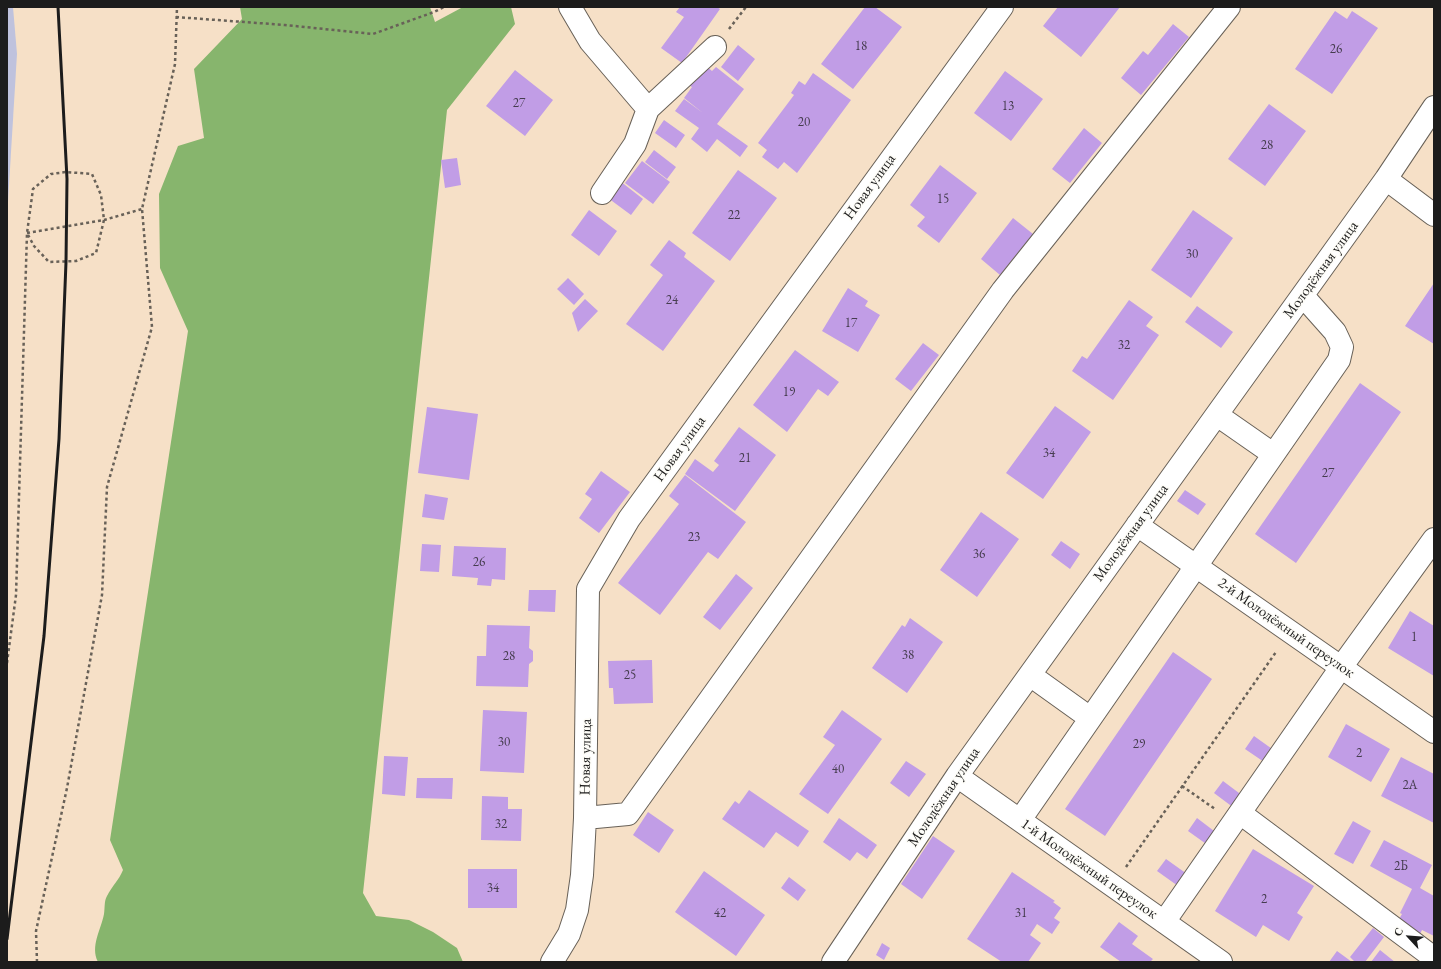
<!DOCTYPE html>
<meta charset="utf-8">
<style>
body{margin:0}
#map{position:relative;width:1441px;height:969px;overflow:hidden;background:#f6e0c7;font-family:"EB Garamond",serif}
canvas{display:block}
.frame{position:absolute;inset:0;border:8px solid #1c1c1c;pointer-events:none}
.north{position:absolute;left:1389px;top:917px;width:40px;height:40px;-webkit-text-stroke:3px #fdfcf7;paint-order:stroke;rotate:296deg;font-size:11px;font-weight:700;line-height:16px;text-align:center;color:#1c1c1c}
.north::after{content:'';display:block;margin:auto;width:14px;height:18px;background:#1c1c1c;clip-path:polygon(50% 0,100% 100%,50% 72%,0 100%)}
</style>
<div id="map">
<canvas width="1441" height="969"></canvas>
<div class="frame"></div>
<div class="north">С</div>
</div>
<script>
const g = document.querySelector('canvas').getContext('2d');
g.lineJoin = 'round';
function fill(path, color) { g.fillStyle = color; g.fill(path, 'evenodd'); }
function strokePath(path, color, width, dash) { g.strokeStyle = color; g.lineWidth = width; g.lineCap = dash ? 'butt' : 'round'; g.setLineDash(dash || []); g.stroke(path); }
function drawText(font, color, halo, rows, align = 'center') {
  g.font = font + ' "EB Garamond",serif'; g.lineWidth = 3; g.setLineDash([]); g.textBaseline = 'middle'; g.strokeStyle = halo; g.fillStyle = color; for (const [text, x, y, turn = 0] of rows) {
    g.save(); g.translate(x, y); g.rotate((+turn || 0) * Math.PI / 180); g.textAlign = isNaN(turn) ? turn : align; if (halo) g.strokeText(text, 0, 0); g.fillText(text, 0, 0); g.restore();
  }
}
fill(new Path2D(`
 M7,7H13L17,54L7,218Z`), '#bfc2dd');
fill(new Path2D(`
 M240,7H430L435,22L463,7H511L515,24L447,110L363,893L376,916L409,920L433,932L457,948L463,962H98C90,946 101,930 104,914C105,908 104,901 107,896C112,886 119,880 123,870L110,840L188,331L160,268L159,194L178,146L204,138L194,69L242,19Z`), '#87b56d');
fill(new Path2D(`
 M680,7H717L720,9L682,63L661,48L684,17L676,12Z
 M865,7H875L902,27L853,89L821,64Z
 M1058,7H1120L1081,57L1043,26Z
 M1335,11L1347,19L1352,11L1378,28L1332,94L1295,69Z
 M1173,24L1189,37L1141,95L1121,78L1143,51L1148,55Z
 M738,45L755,59L738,81L721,67Z
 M705,65L712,71L716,67L744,89L717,124L748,146L740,157L717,139L707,152L691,139L699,128L675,111L684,99L703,113L684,98L692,87L689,85Z
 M515,70L553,100L525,136L486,106Z
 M1005,71L1043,99L1011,141L974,113Z
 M813,73L851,100L797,173L784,162L778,169L762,157L767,150L758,143L794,95L791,93L799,81L805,85Z
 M1269,104L1306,131L1265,186L1228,159Z
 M664,120L685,135L676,148L655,133Z
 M1084,128L1102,143L1070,183L1052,169Z
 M654,150L676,167L667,179L645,162Z
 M457,158L461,185L445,188L441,160Z
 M642,161L670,182L653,204L625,183Z
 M940,165L977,193L939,243L917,226L925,217L910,205Z
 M738,170L777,198L730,261L692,233Z
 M620,181L643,199L631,215L608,198Z
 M589,210L617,231L599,256L571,235Z
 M1193,210L1233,238L1191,298L1151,270Z
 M1013,218L1033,234L1000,275L981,259Z
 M669,240L686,253L684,257L715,281L663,351L626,324L663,275L650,265Z
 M568,278L584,294L574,305L557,289Z
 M1434,283V344L1405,326Z
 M848,288L868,301L865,306L880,315L858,352L822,331Z
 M585,299L598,311L578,332L572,313Z
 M1129,300L1153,317L1146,326L1159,335L1113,400L1072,371L1082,356L1087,359Z
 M1197,306L1233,332L1221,348L1185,322Z
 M923,343L939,355L911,391L895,379Z
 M795,350L839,382L828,396L818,389L787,432L753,405Z
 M1360,383L1401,412L1296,563L1255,534Z
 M1055,406L1091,432L1043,499L1006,473Z
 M427,407L478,414L469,480L418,473Z
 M739,427L776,455L735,511L685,474L695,459L713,472L719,465L714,461Z
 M601,471L630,492L599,533L579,518L592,499L585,494Z
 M685,475L746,522L718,559L708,552L660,615L618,583L679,504L669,496Z
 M1185,490L1206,504L1198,515L1177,501Z
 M425,494L448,498L444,520L422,517Z
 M981,512L1019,539L977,597L940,570Z
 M1061,541L1080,554L1070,569L1051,555Z
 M422,544L441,545L439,572L420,571Z
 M454,546L506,548L505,580L492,579L491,586L477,585L478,578L452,576Z
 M736,574L753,588L720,630L703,617Z
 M529,590H556L555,612L528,611Z
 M1410,611L1434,626V676L1388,648Z
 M910,618L943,642L907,693L872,668L902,625L905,627Z
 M487,625L530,626L529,648L533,651V661L529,664L528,687L476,686L477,656H486Z
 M1173,652L1212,679L1105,836L1065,809Z
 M652,660L653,703L614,704L613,688H609L608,661Z
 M483,710L527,712L524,773L480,771Z
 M842,710L882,739L828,814L799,794L835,745L823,737Z
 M1346,724L1390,749L1371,782L1328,757Z
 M1254,736L1275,751L1267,764L1245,749Z
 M384,756L408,757L405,796L382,794Z
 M1401,757L1434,774V823L1381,796Z
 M906,761L926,774L909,797L890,783Z
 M417,778H453L452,799L416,798Z
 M1223,781L1243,796L1234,808L1214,793Z
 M749,790L809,831L798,847L776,832L764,848L722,819L735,801L739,804Z
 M482,796L508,797V809H522L521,841L481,840Z
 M648,812L674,830L659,853L633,835Z
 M839,818L877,845L867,859L857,852L850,861L823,842Z
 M1197,818L1218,834L1209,846L1188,831Z
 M1353,821L1371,831L1353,864L1334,854Z
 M933,836L955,851L922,899L901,884Z
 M1384,840L1432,865L1420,888L1434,896V936L1422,930L1420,934L1398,921L1402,914L1400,913L1412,889L1370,866Z
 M1253,849L1314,886L1297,913L1303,917L1289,941L1263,925L1256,937L1215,911Z
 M1166,859L1187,874L1178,886L1157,871Z
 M468,869H517V908H468Z
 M704,871L765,915L736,956L675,912Z
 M1012,872L1055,901L1053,902L1061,908L1054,918L1060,922L1052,934L1037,924L1030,935L1041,943L1028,962H1002L967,939Z
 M789,877L806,890L798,901L781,888Z
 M1119,922L1138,936L1132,944L1153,959L1150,962H1121L1100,947Z
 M1373,928L1384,937L1365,962H1355L1350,957Z
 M882,943L890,948L884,960L876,955Z
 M1380,950L1395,962H1371Z
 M1337,951L1352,962H1329Z`), '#c19de6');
const minor = new Path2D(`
 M570,7L590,41L648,109
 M1386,179L1434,215
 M602,193L635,144L648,109L715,47
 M1217,415L1273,454
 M1137,525L1434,732
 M1030,675L1090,718
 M957,776L1221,962
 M1240,813L1434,958
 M585,818L628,814L1003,290L1229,7
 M1020,820L1339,360L1342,347L1335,332L1303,296
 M1164,922L1342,666L1434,539
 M552,962L569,934L577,910L582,875L585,818L588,589L629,519L1002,7
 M833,962L957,776L1386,179L1434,107`);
strokePath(minor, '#686158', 24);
strokePath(new Path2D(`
 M176,17L285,25L373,34L434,12L444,7
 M729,29L746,7
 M27,233L104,220L142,209
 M7,663L16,595L27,233L33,189L51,174L66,172L92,174L101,195L104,220L96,253L76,261L49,262L34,246L27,233
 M1182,786L1215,809
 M1126,867L1276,652
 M37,962L36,931L67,788L102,595L107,487L152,327L142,209L175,64L177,7`), '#686158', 2.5, [3, 3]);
strokePath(minor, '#fff', 22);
strokePath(new Path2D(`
 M7,939L44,636L59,439L66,262L67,179L58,7`), '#1c1c1c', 3);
drawText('13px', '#453c4e', null, [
 ["18",861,46],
 ["26",1336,49],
 ["27",519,103],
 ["13",1008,106],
 ["20",804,122],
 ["28",1267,145],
 ["15",943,199],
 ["22",734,215],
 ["30",1192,254],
 ["24",672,300],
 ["17",851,323],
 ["32",1124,345],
 ["19",789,392],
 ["34",1049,453],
 ["21",745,458],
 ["27",1328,473],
 ["23",694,537],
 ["36",979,554],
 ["26",479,562],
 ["1",1414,637],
 ["38",908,655],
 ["28",509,656],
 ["25",630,675],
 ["30",504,742],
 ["29",1139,744],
 ["2",1359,753],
 ["40",838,769],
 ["2А",1410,785],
 ["32",501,824],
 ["2Б",1401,866],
 ["34",493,888],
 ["2",1264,899],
 ["42",720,913],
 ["31",1021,913]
]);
drawText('15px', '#1c1c1c', '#fdfcf7', [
 ["Новая улица",870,187,-54],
 ["Молодёжная улица",1321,270,-54],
 ["Новая улица",680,449,-54],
 ["Молодёжная улица",1131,533,-54],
 ["2-й Молодёжный переулок",1286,628,35],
 ["Новая улица",586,757,-89],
 ["Молодёжная улица",944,797,-56],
 ["1-й Молодёжный переулок",1089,869,35]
]);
</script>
